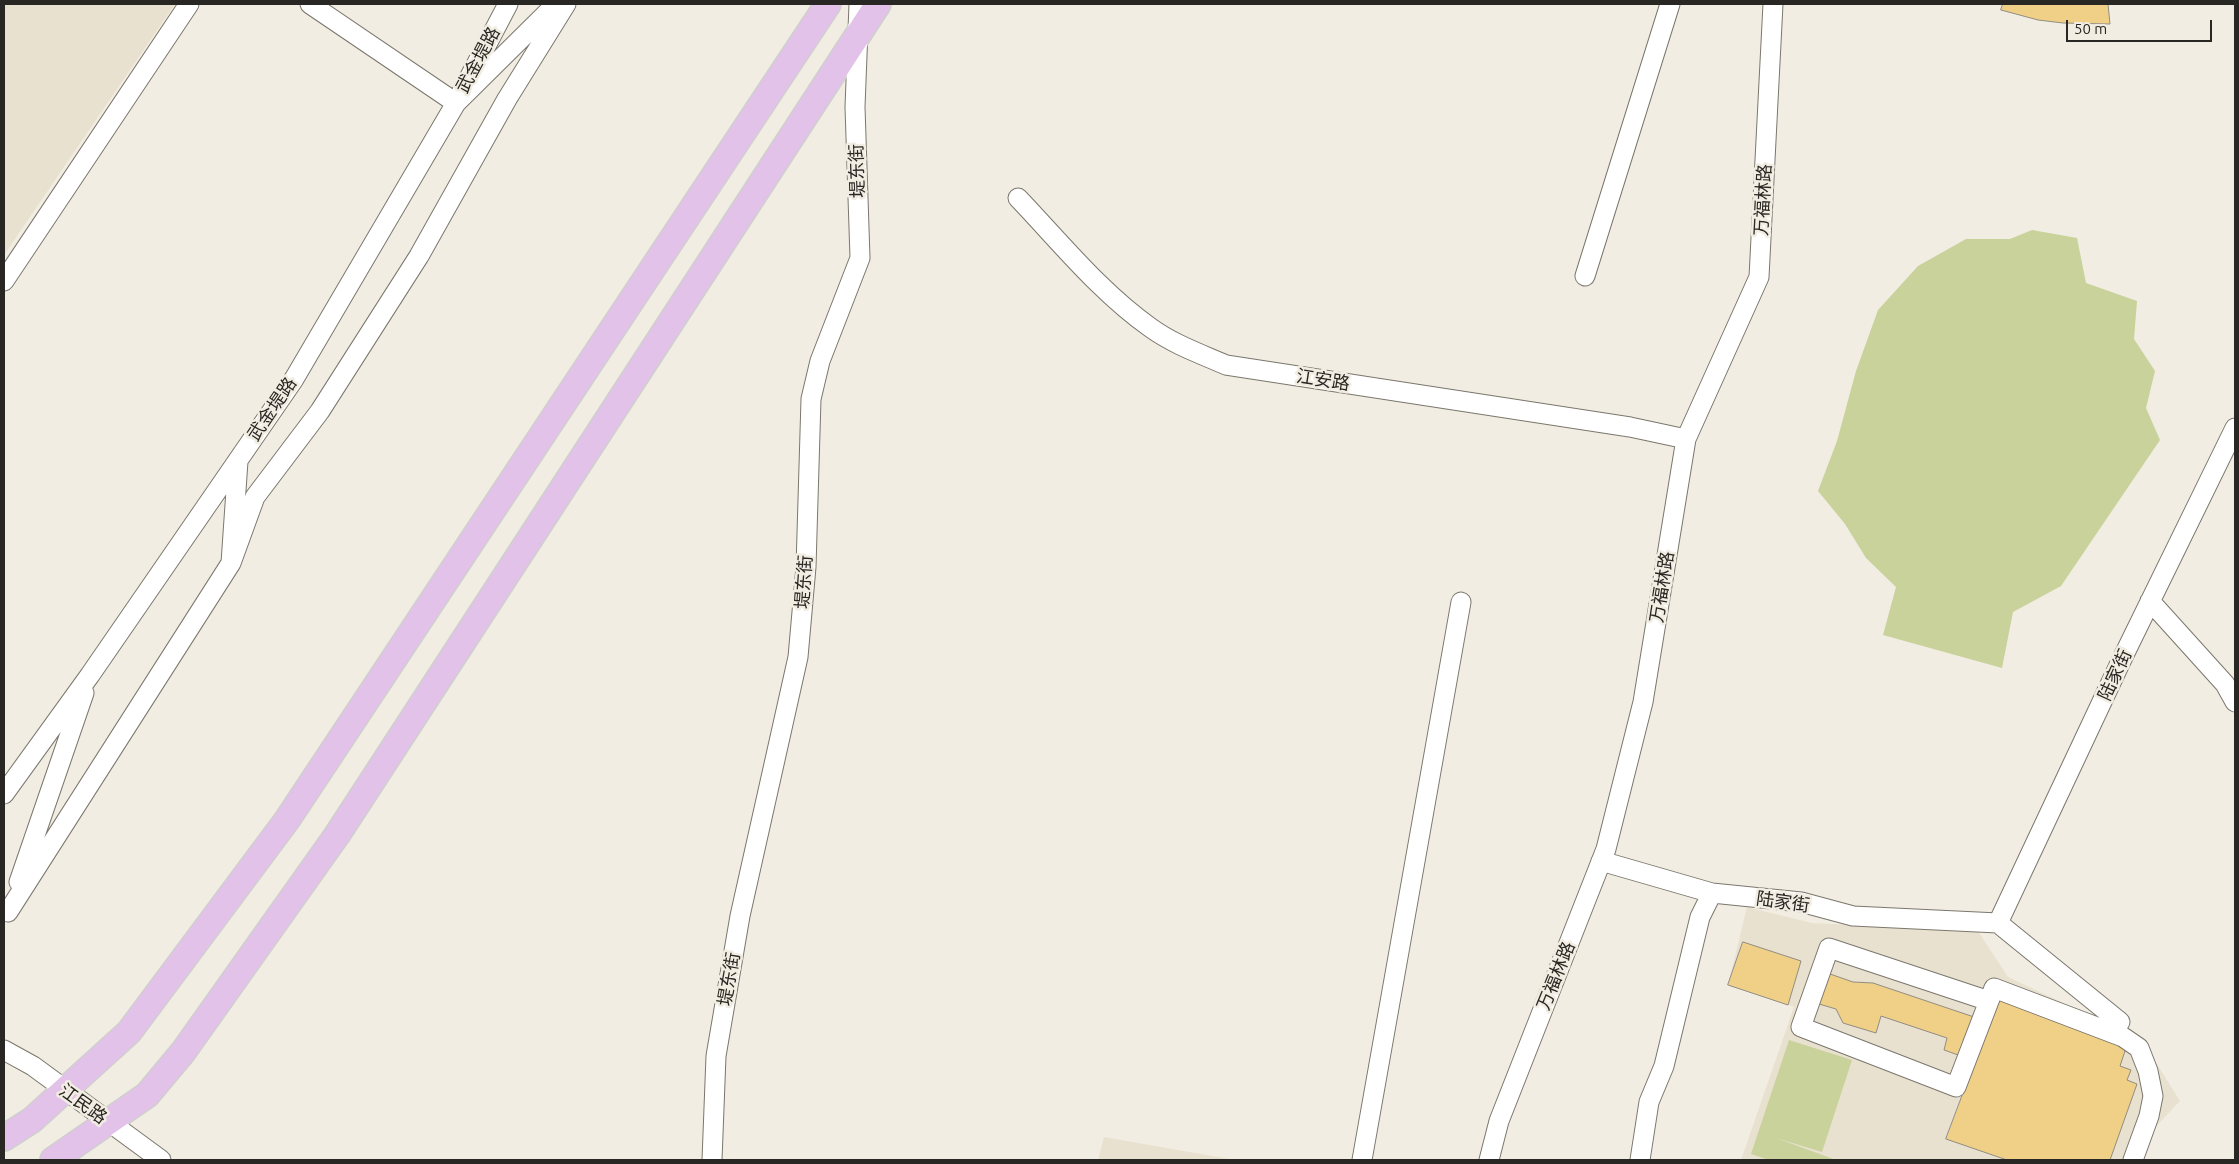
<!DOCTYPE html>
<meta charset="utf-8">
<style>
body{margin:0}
#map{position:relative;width:2239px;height:1164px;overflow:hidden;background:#f2ede2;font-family:Ubuntu,sans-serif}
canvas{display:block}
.frame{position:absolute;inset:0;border:5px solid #292723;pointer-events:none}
.scale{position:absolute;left:2066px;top:20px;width:146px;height:22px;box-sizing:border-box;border:2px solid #292723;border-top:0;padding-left:6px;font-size:15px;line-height:18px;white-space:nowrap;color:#292723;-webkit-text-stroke:4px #f2ede2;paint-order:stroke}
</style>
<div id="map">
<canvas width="2239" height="1164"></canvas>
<div class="frame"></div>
<div class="scale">50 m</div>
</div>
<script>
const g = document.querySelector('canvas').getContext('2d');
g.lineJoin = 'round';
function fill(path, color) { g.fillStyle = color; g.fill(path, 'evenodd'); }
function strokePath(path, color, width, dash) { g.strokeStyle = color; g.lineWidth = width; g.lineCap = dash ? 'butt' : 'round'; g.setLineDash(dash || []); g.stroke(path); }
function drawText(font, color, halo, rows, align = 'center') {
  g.font = font + ' Ubuntu,"Noto Sans SC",sans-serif'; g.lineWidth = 5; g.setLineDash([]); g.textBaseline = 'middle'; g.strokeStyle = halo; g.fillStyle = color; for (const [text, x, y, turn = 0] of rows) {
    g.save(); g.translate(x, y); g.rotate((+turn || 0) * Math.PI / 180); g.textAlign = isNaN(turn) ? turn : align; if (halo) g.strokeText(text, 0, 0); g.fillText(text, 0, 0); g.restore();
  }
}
fill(new Path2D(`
 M4,4H175L4,255Z
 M1747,907L1812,923L1978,931L2008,977L2142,1040L2180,1101L2150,1133L2140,1160H1741L1794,1007L1728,985Z
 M1104,1137L1235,1160H1098Z`), '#e9e1cf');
fill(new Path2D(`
 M2032,230L2077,238L2086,283L2137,301L2134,339L2155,371L2146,408L2160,440L2061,586L2013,612L2002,668L1883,635L1896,587L1866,558L1845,524L1818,491L1837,441L1856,371L1878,310L1918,266L1966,239H2010Z
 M1789,1040L1852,1060L1822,1152L1776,1138L1836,1160H1769L1751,1154Z`), '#c8d29a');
const building = new Path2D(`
 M2003,4H2108L2110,24L2063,23L2038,20L2001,10Z
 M1743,942L1801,961L1788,1005L1728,985Z
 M1830,974L1853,982L1873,983L1974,1017L1961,1056L1944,1050L1947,1038L1881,1016L1876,1033L1843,1023L1836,1009L1819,1004Z
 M2000,996L2128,1042L2120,1066L2131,1070L2127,1080L2137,1084L2110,1160H2007L1946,1139Z`);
fill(building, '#f0d087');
strokePath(building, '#918d82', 1);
const minor = new Path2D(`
 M310,4L456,103L556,4
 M1018,198C1060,242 1101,293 1151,328C1173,344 1201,354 1226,365L1630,427L1686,439
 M1585,276L1670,4
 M4,281L189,4
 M231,563L255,497L320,411L419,256L507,99L566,4
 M2150,601L2225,684L2235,702
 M4,794L90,675L294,379L456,103L508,4
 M1601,861L1712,893L1801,902L1853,916L1998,923
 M19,882L84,693
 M8,912L231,563L238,461
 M1989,1001L1829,948L1801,1027L1956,1087L1989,1001L1994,988L2123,1037L2139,1048L2148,1071L2153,1096L2149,1116L2133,1160
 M2120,1022L1998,923L2122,659L2235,428
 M4,1050L33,1066L161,1160
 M712,1160L716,1056L740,916L798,657L806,567L811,399L820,361L860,258L855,107L859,4
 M1362,1160L1461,602
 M1489,1160L1499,1121L1606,849L1643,702L1686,439L1759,277L1773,4
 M1640,1160L1649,1102L1664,1066L1700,917L1712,893`);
const major = new Path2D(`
 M4,1138L32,1120L129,1032L287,820L828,4
 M53,1160L147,1095L183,1052L337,835L878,4`);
strokePath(minor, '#7b776d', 21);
strokePath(major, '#d0cfcf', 28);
strokePath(minor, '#fff', 19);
strokePath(major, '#e2c2e9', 25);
drawText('18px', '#292723', '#f2ede2', [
 ["武金堤路",478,60,-62],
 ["堤东街",857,171,-92],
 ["万福林路",1763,200,-87],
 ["江安路",1323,380,9],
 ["武金堤路",272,409,-56],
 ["堤东街",804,582,-86],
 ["万福林路",1662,587,-81],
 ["陆家街",2115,675,-65],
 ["陆家街",1783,902,8],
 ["万福林路",1556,976,-68],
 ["堤东街",729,979,-80],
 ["江民路",83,1104,36]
]);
</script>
